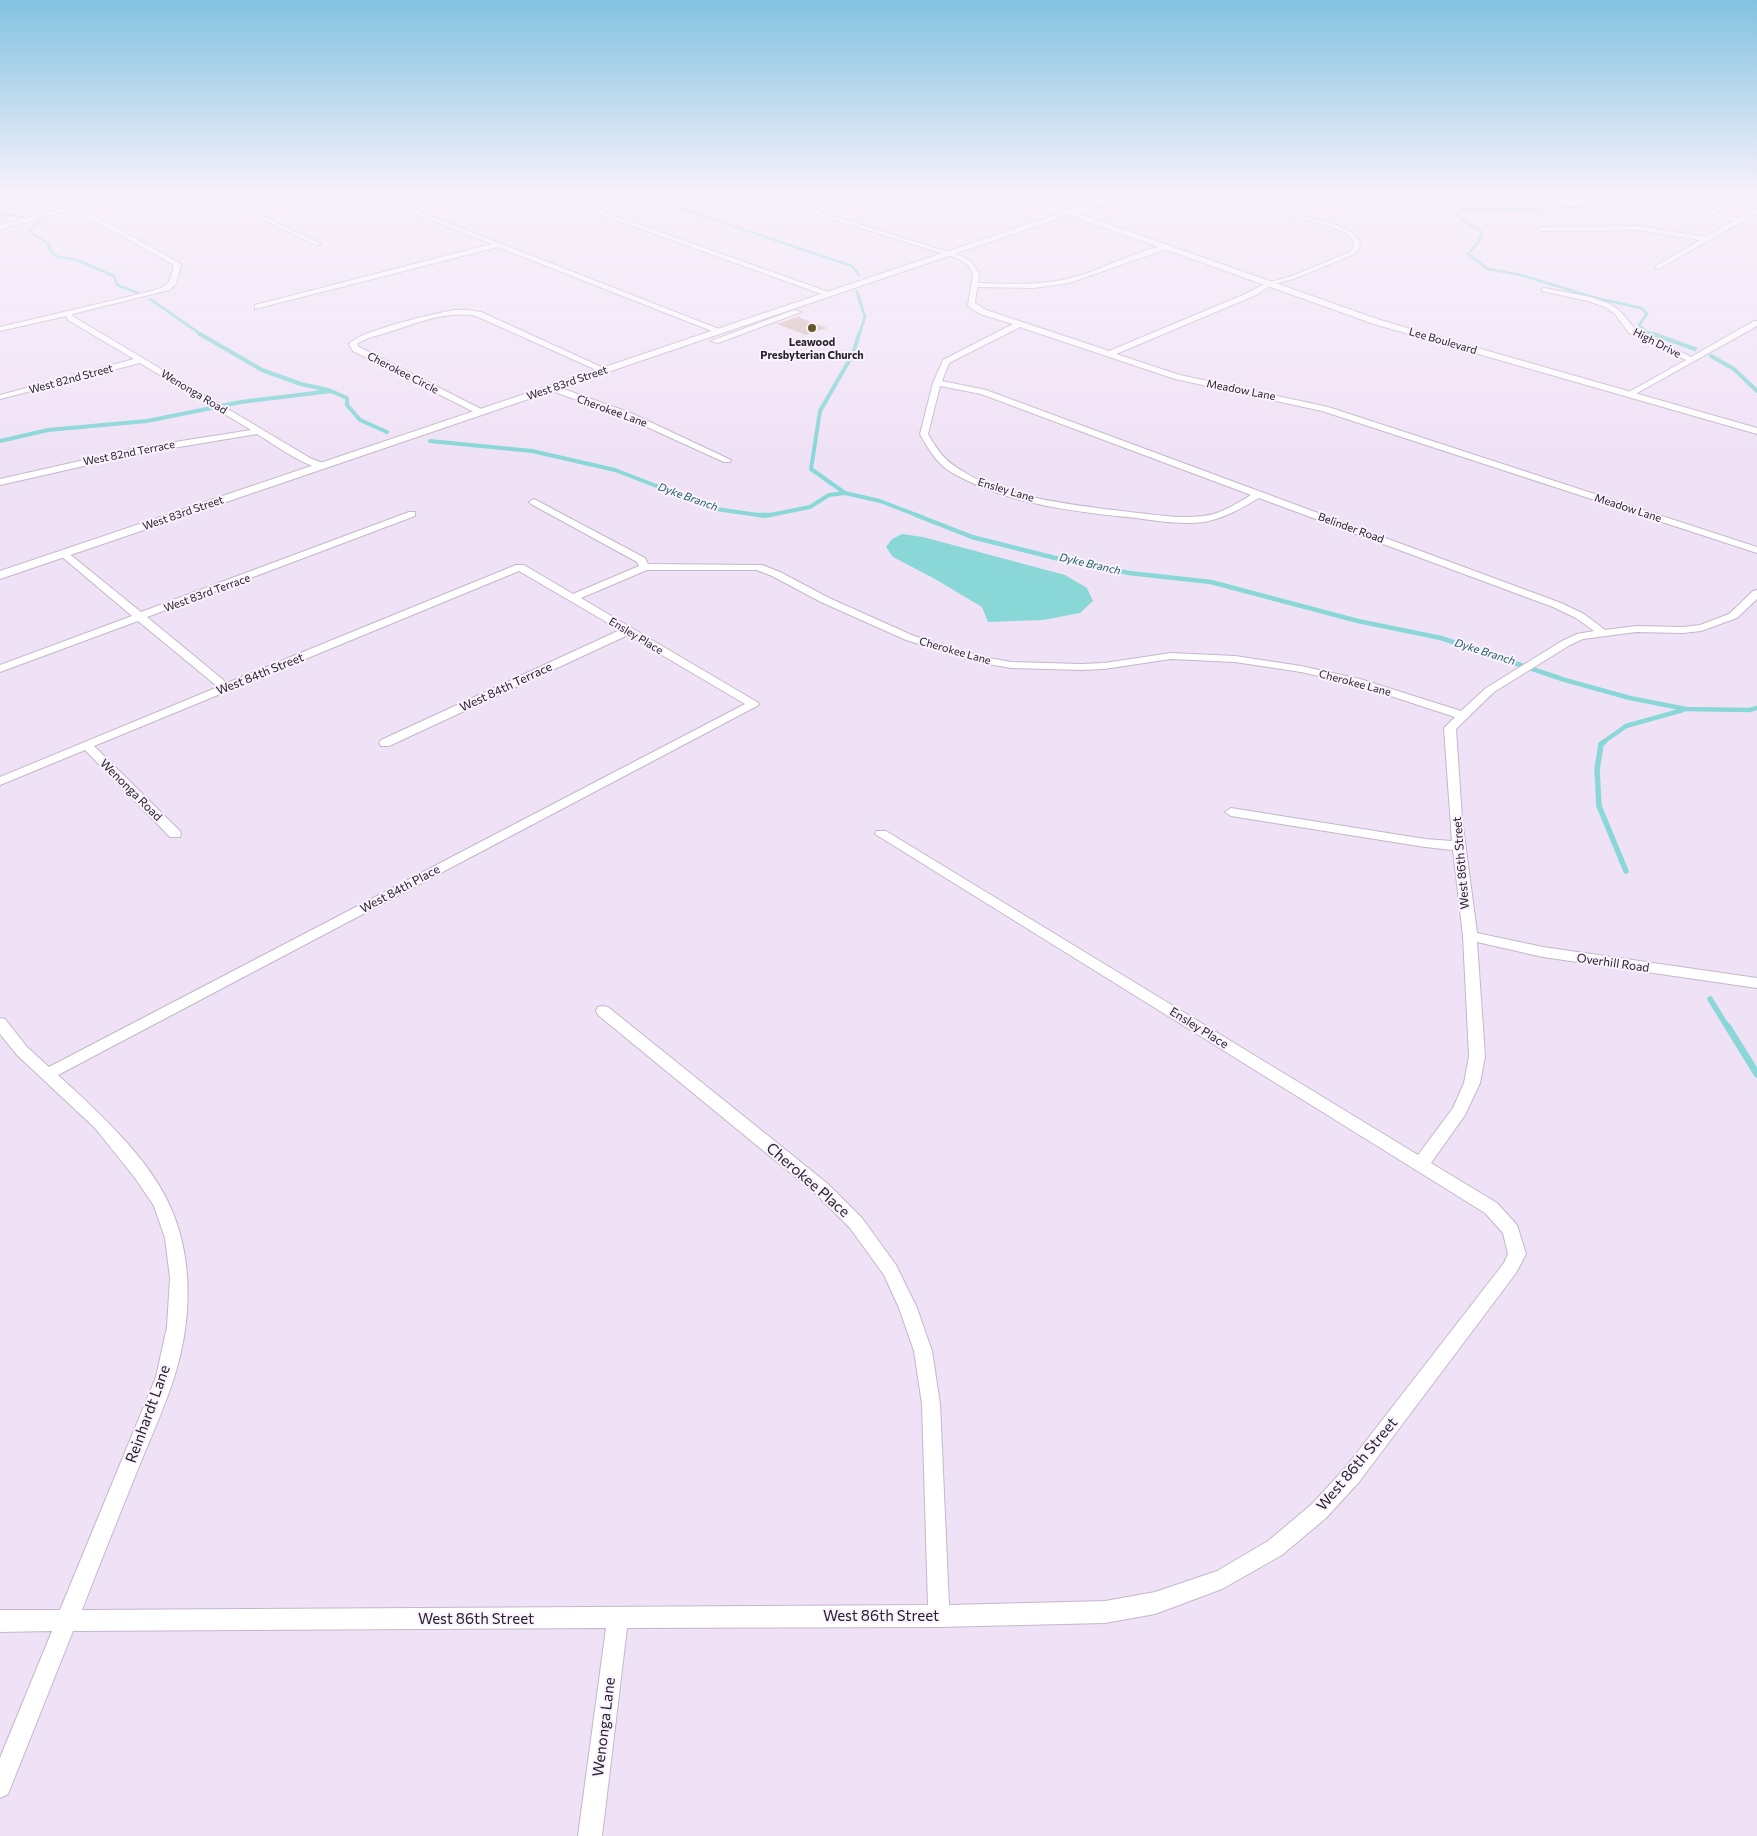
<!DOCTYPE html>
<style>
body{margin:0}
canvas{display:block;background:#f0e2f6}
</style>
<canvas width="1757" height="1836"></canvas>
<script>
const g = document.querySelector('canvas').getContext('2d');
g.lineJoin = 'round';
function fill(path, color) { g.fillStyle = color; g.fill(path, 'evenodd'); }
function strokePath(path, color, width, dash) { g.strokeStyle = color; g.lineWidth = width; g.lineCap = dash ? 'butt' : 'round'; g.setLineDash(dash || []); g.stroke(path); }
function drawText(font, color, halo, rows, align = 'center') {
  g.font = font + ' Commissioner,sans-serif'; g.lineWidth = 4; g.setLineDash([]); g.textBaseline = 'middle'; g.strokeStyle = halo; g.fillStyle = color; for (const [text, x, y, turn = 0] of rows) {
    g.save(); g.translate(x, y); g.rotate((+turn || 0) * Math.PI / 180); g.textAlign = isNaN(turn) ? turn : align; if (halo) g.strokeText(text, 0, 0); g.fillText(text, 0, 0); g.restore();
  }
}
fill(new Path2D(`
 M902,534L923,537L1065,575L1087,588L1093,601L1080,613L1043,620L988,622L982,607L935,579L893,557L886,547L892,539Z`), '#89d7d7');
strokePath(new Path2D(`
 M685,191L686,194L673,206L852,266L859,275
 M1443,191L1486,205L1482,210L1469,209L1456,214L1466,223L1482,232L1479,242L1468,254L1488,269L1521,275L1596,298L1641,308L1647,314L1639,325L1647,332L1657,335
 M1482,210L1568,208L1591,204L1594,195L1591,192
 M0,213L23,217
 M39,221L29,231L48,243L49,249L56,256L77,260L114,276L117,285L138,293
 M857,292L865,317L859,335
 M150,299L202,335`), '#89d7d7', 2.5);
strokePath(new Path2D(`
 M200,334L262,370L301,384L328,390
 M1653,334L1695,349
 M1711,356L1734,369L1757,391
 M0,441L48,430L147,421L241,402L331,391L347,398V405L360,420L387,432
 M430,441L532,451L615,470L716,509L765,516L810,507L829,495L845,493L880,501L919,516
 M845,493L811,469L820,411L853,354L859,334`), '#89d7d7', 4);
strokePath(new Path2D(`
 M758,515H770
 M916,515L972,537L1055,558L1129,573L1211,582L1358,621L1441,638L1565,680L1630,698L1686,709L1749,710L1757,708
 M1602,743L1626,726L1683,710`), '#89d7d7', 4.5);
strokePath(new Path2D(`
 M1604,742L1601,744L1597,770L1599,806L1626,871
 M1710,999L1728,1028`), '#89d7d7', 5.5);
strokePath(new Path2D(`
 M1728,1027L1757,1074`), '#89d7d7', 7);
fill(new Path2D(`
 M798,317L827,328L806,335L777,324Z`), '#d7bdb8');
const minor = new Path2D(`
 M57,191H63L65,199L181,264L176,284L169,290L72,314L74,317L310,458L325,464V468C309,470 272,443 257,434L137,454L0,485V479L137,448L251,430L140,363L0,399V395L134,359L68,320L66,316L0,331V327L148,292C169,286 169,286 174,265L60,201Z
 M203,191H211L321,244L316,245Z
 M358,191H366L724,331L717,333L498,247L255,309V305L492,244Z
 M536,191H545L834,294L827,296Z
 M769,191H775L777,196L791,203L961,256L972,263L979,273L978,283C1011,284 1045,286 1078,276C1100,270 1151,244 1169,246V248L1069,283L1034,288L977,287L975,303L986,310L1109,351L1243,295L1267,283L1292,276L1350,252L1353,248L1354,241L1347,234L1330,226L1193,191H1203L1334,224L1351,232L1360,241L1359,249L1354,254L1296,278L1271,285L1256,295L1116,354L1180,375L1328,407L1757,547V553L1322,411L1175,379L1020,327L949,363L942,381L986,390L1561,603L1584,614L1605,630L1636,626L1683,627L1700,625L1729,614L1753,591L1757,590V599L1737,618L1701,631L1683,633L1636,632L1583,639L1570,645L1494,692L1456,729L1462,819L1477,933L1543,947L1757,978V988L1543,957L1477,942L1485,1056L1480,1083L1465,1115L1431,1163L1497,1203L1517,1225L1526,1254L1516,1273L1359,1482L1326,1518L1282,1555L1222,1589L1155,1614L1105,1623L939,1627L627,1628L602,1836H578L606,1628L73,1631L8,1794L0,1798V1758L52,1631L0,1632V1610H60L156,1377L167,1327L170,1278L165,1238L154,1206L135,1178L95,1128L17,1055L0,1034V1018L5,1019L27,1047L49,1067L745,704L628,635L389,746H381L379,743L381,740L620,630L519,571L94,746L180,831L181,834L180,837H170L85,750L0,785V777L218,687L138,621L0,672V665L132,616L61,556V552H67L141,612L409,512H415V516L147,617L227,683L516,565H524L573,594L639,566L637,562L531,504L529,502L534,499L645,558L648,564L762,565L780,572L829,598L914,636L979,656L1011,662L1081,664L1104,663L1171,653L1235,656L1301,666L1360,679L1461,711L1486,688L1562,641L1577,634L1594,631L1576,618L1553,607L1259,498C1242,508 1225,518 1204,522C1182,525 1159,521 1136,518C1078,512 1013,505 960,477C939,467 931,454 920,434L933,383L943,360L1013,324L980,314L968,306L973,273L968,265L957,258L787,205L773,198ZM940,386L981,394L1251,495C1236,504 1221,514 1203,516C1181,519 1159,515 1138,513C1088,507 1006,499 964,472C945,461 939,453 928,434ZM647,570H757L772,576L821,602L906,640L977,662L1011,668L1081,670L1104,669L1171,659L1235,662L1301,672L1357,685L1455,717L1444,728L1452,841L1425,839L1231,808L1225,812L1231,816L1425,847L1453,850L1463,936L1469,1056L1464,1083L1453,1108L1418,1155L886,831H876L875,834L1485,1213L1503,1233L1508,1254L1504,1263L1345,1468L1312,1504L1268,1541L1217,1571L1155,1592L1105,1601L949,1605L940,1404L932,1351L917,1308L896,1265L862,1218L828,1184L608,1007L603,1006L598,1007L596,1011L598,1015L816,1194L850,1228L884,1275L899,1308L914,1351L922,1404L928,1605L82,1610C100,1563 119,1516 138,1469C150,1439 164,1409 174,1378C192,1322 194,1257 169,1204C148,1157 96,1110 58,1075L757,706L759,704L757,702L581,598Z
 M1360,191H1370L1400,199L1397,201Z
 M1644,191H1653L1737,219L1757,208V213L1658,269L1656,268V266L1700,240L1639,230L1542,231L1539,229L1542,227L1639,226L1706,237L1733,221Z
 M1544,288L1590,297L1610,304L1620,311L1635,329L1691,357L1754,321H1757V326L1630,397L1626,395L1627,393L1686,360L1629,333L1615,314L1605,307L1588,301L1542,291V289Z
 M454,310H467L481,312L608,370L601,372L476,316C446,310 414,324 386,333C376,336 365,338 357,344L359,347L483,410V414L480,415L353,351L349,344C362,330 433,314 454,310Z
 M794,310L801,312L718,343L711,341Z
 M549,386H555L631,413L731,460L730,462H724L625,417L549,390Z`);
const tertiary = new Path2D(`
 M130,191H143L0,229V225Z
 M987,191H999L1069,210L1126,191H1137L1077,213L1380,320L1757,428V434L1374,324L1069,215L0,579V571L1061,213Z`);
strokePath(minor, '#c4b7ca', 2);
strokePath(tertiary, '#c4b7ca', 2);
fill(minor, '#fff');
fill(tertiary, '#fff');
const sky = g.createLinearGradient(0, 0, 0, 448);
sky.addColorStop(0, '#82c2e1');
sky.addColorStop(0.43, '#f8f2fb');
sky.addColorStop(1, '#f8f2fb00');
g.fillStyle = sky;
g.fillRect(0, 0, 1757, 448);
for (const [x, y, r, color] of [
 [812,328,5,"#655825"]
]) { const dot = new Path2D(); dot.arc(x, y, r, 0, 2 * Math.PI); g.fillStyle = color; g.fill(dot); strokePath(dot, '#faf2fe', 2); }
drawText('11px', '#28232a', '#faf2fe', [
 ["Lee Boulevard",1443,341,16],
 ["High Drive",1657,343,27],
 ["Cherokee Circle",403,373,27],
 ["West 82nd Street",71,379,-15],
 ["West 83rd Street",567,383,-19],
 ["Meadow Lane",1241,390,11],
 ["Wenonga Road",194,392,31],
 ["Cherokee Lane",612,411,20],
 ["West 82nd Terrace",129,453,-11],
 ["Ensley Lane",1006,490,17],
 ["Meadow Lane",1628,508,18],
 ["West 83rd Street",183,513,-19],
 ["Belinder Road",1351,528,20],
 ["West 83rd Terrace",207,593,-20],
 ["Ensley Place",636,636,31],
 ["Cherokee Lane",955,651,16],
 ["Cherokee Lane",1355,683,15]
]);
drawText('bold 11px', '#28232a', '#faf2fe', [
 ["Leawood",812,342],
 ["Presbyterian Church",812,355]
]);
drawText('italic 11px', '#226262', '#faf2fe', [
 ["Dyke Branch",688,497,20],
 ["Dyke Branch",1090,564,13],
 ["Dyke Branch",1485,652,18]
]);
drawText('12px', '#28232a', '#faf2fe', [
 ["West 84th Street",260,674,-22],
 ["West 84th Terrace",506,687,-25],
 ["Wenonga Road",131,790,45],
 ["West 86th Street",1461,863,-95],
 ["West 84th Place",400,889,-28],
 ["Overhill Road",1613,963,8],
 ["Ensley Place",1199,1028,32]
]);
drawText('15px', '#28232a', '#faf2fe', [
 ["Cherokee Place",808,1180,41],
 ["Reinhardt Lane",148,1414,-70],
 ["West 86th Street",1357,1464,-50],
 ["West 86th Street",881,1616],
 ["West 86th Street",476,1619],
 ["Wenonga Lane",604,1727,-83]
]);
</script>
